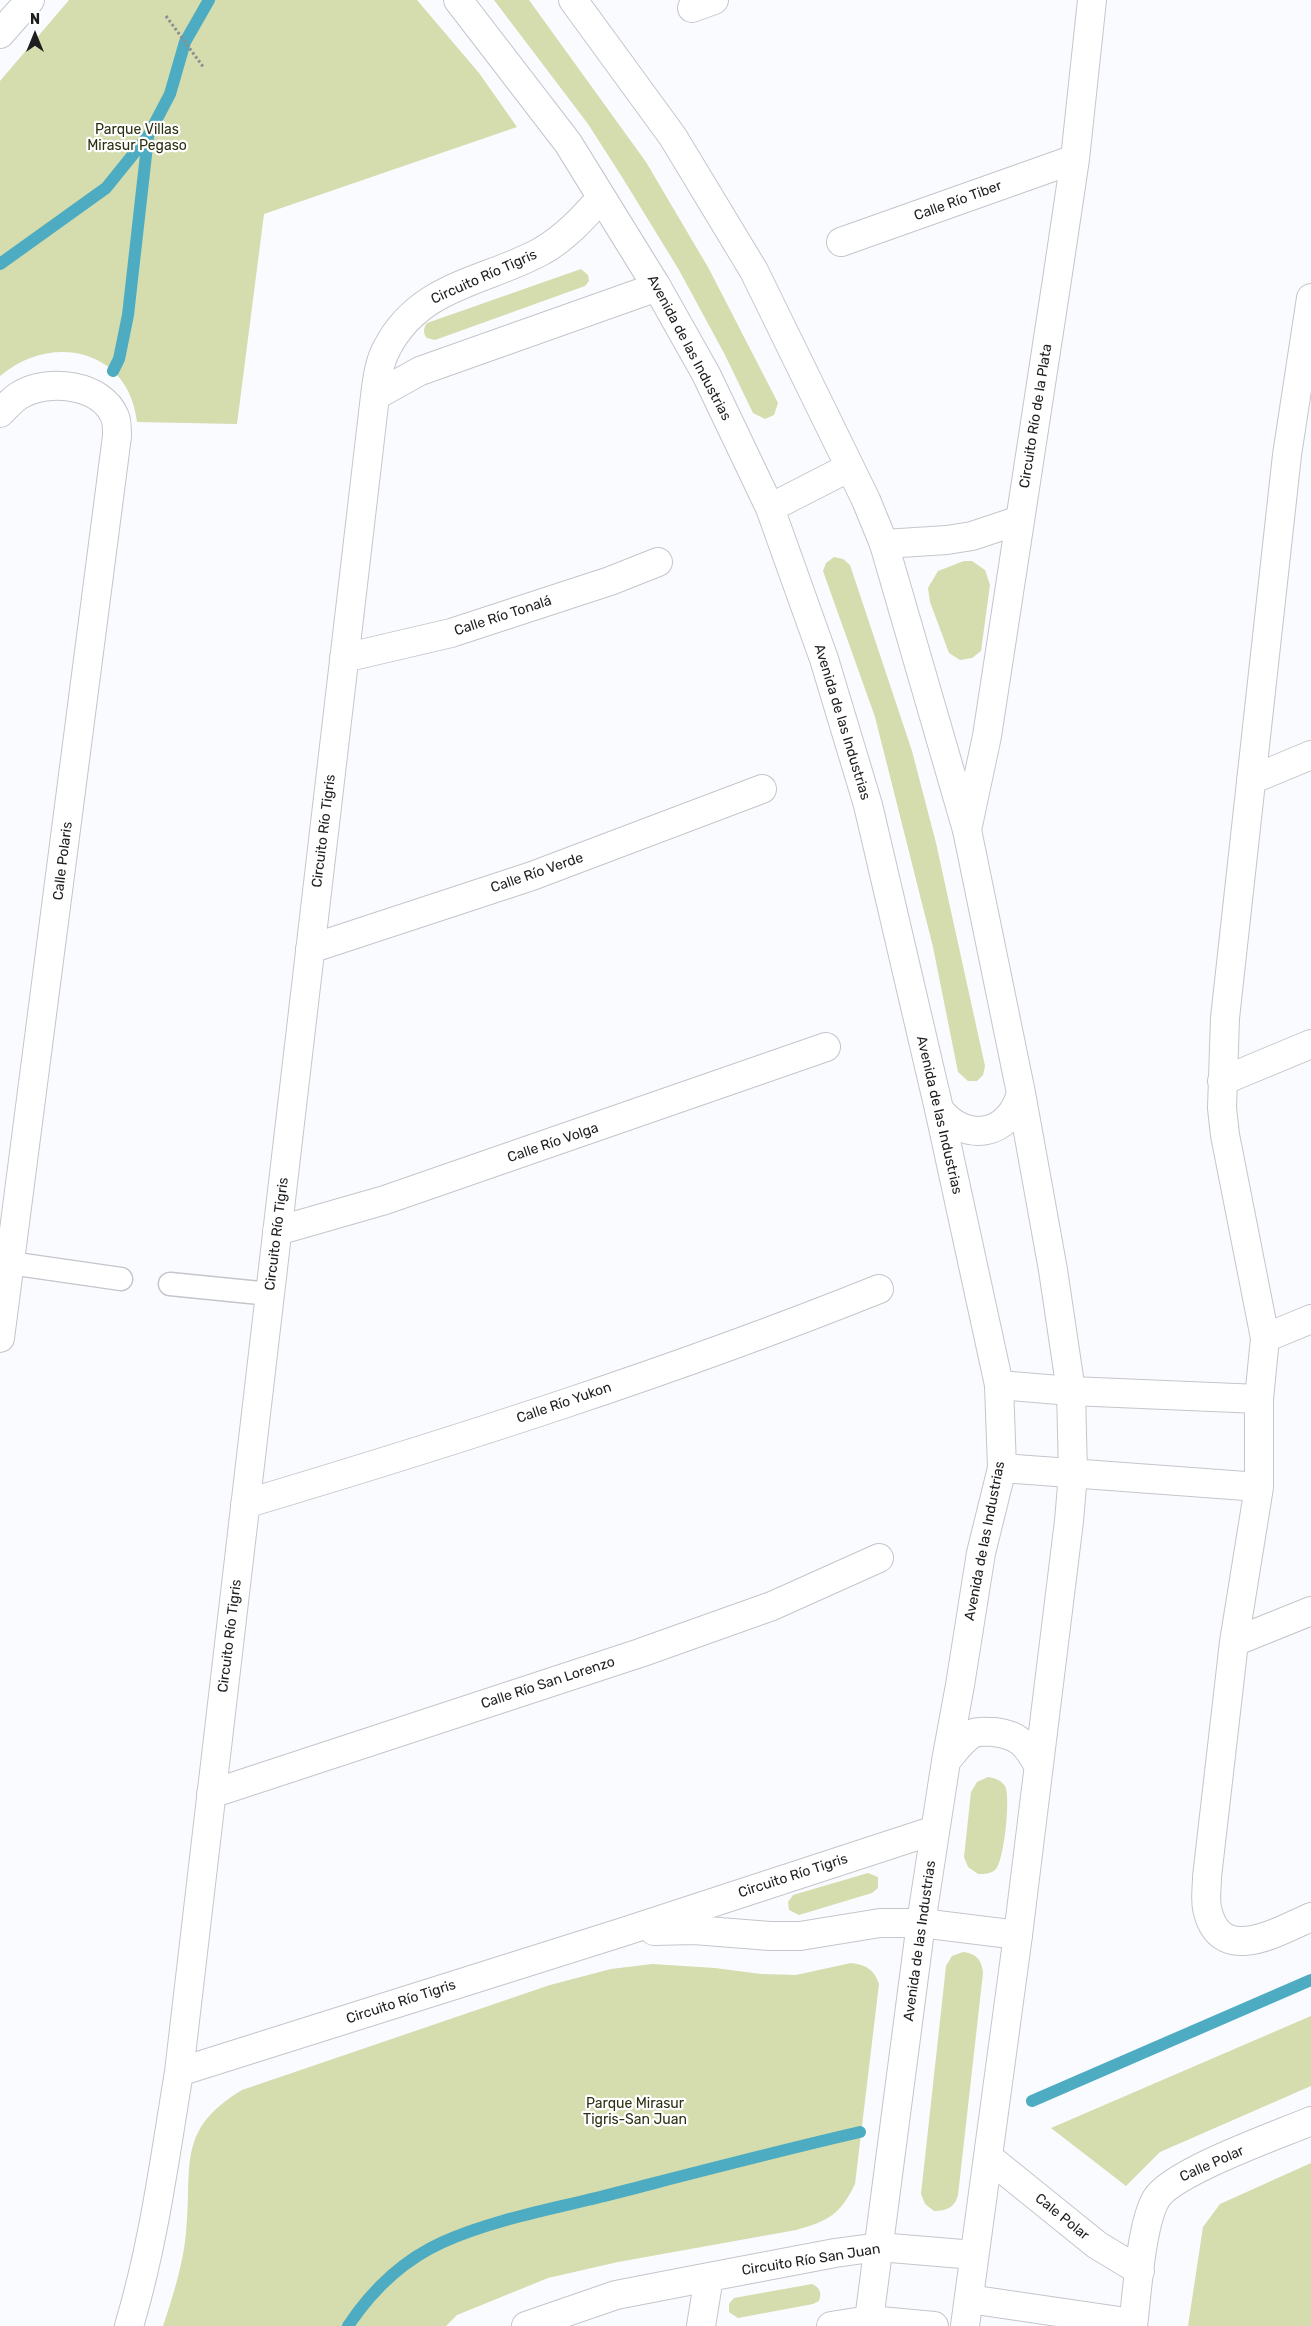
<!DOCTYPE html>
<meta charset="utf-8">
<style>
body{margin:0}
#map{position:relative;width:1311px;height:2326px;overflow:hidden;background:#f9fbff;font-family:Rubik,sans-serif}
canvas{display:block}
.north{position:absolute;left:10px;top:10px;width:50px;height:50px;-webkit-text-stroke:4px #fff;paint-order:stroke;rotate:0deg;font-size:14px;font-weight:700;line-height:20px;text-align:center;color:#1d1e1f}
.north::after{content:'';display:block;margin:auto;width:18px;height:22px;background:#1d1e1f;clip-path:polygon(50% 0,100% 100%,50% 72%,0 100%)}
</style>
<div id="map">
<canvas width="1311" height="2326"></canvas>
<div class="north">N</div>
</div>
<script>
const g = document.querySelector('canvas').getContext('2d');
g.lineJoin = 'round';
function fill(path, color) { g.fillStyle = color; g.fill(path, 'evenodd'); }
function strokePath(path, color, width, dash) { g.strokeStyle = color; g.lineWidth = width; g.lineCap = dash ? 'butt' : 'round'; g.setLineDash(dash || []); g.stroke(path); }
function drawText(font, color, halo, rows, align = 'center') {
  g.font = font + ' Rubik,sans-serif'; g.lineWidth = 4.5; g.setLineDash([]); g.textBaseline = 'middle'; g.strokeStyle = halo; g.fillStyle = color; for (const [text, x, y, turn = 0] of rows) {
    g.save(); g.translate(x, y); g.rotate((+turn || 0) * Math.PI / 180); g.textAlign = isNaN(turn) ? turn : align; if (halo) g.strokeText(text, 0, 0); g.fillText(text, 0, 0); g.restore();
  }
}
fill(new Path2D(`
 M69,0H417L479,73L517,127L264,214L237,424L137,422C129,349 52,332 0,376V81Z
 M494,0H529L646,162L709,269L778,403L774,415L765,419L753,413L725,355L679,270L622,177L588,124Z
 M581,269L588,275L589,281L585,286L435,340L427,338C423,334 423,328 427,323Z
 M834,557L843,559L850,565L912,751L936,843L985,1066L983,1075L977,1081H968L958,1072L933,947L875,717L823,571L826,563Z
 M964,561H972L985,570L990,585L981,651L972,658L960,660L949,653L930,602L928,588L938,571Z
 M988,1777C995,1778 1001,1780 1005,1786C1011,1796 1004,1861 996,1869C991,1874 984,1874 978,1874L968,1867L964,1857L971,1792L977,1782Z
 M868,1873L878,1877V1888L872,1893L799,1915L789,1910L788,1902L793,1895Z
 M963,1952C976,1953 982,1960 983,1973L958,2195C955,2207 947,2211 934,2211L925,2204L921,2194L946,1966L952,1956Z
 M851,1963C866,1965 874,1969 879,1984L855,2184C840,2215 828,2221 796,2230L618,2262L548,2278L457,2315L446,2326H163C173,2296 183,2265 186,2233C193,2167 175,2130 242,2090L550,1985L611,1969L652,1964L715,1968L761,1974L796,1975Z
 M1311,2016V2086L1160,2152L1126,2186L1051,2128Z
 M1311,2163V2326H1188L1203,2227L1220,2204Z
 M812,2284C820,2288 822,2292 819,2301L813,2304L738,2318L729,2312V2304L734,2298Z`), '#d5dcad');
strokePath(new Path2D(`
 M0,264L106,188L148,136L170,94L185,42L209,0
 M113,371L119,359L128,315L148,137
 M1032,2101L1311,1980
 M348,2326C372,2290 403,2260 443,2242C492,2220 548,2210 600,2197C686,2175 773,2152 860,2132`), '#4dacc1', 12);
const lane = new Path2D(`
 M10,1263L121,1279
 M170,1284L270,1294`);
const street = new Path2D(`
 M692,8L714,0
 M0,34L30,0
 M841,242L1075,159
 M1311,298L1287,455L1225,1018L1222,1108L1225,1135L1265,1338L1259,1399V1487L1234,1642L1207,1877C1207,1887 1205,1898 1207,1908C1219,1967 1277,1932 1311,1917
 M375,396L420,371L657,287
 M0,413C6,407 13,399 20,395C48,378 102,384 115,417C117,422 117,430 117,436L0,1338
 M884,544L947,540L972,536L1020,520
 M344,658L451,633L610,581L658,562
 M1251,780L1311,755
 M967,830L987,736L1058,273L1075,159L1092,0
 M310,949L532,876L762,789
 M1222,1081L1311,1044
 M277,1231L385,1200L826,1047
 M1265,1338L1311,1319
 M999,1385L1071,1391L1259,1399
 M1002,1468L1259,1487
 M245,1504C459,1440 672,1372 879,1289
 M1234,1642L1311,1611
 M211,1794L640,1653L772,1606L879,1558
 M654,1931L694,1930L770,1936H800L880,1923H921L1018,1935
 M179,2072L623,1932L935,1830
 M988,2157L1097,2245L1140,2271
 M709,2277L835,2253L879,2247L974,2255
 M969,2299L1133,2323
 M129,2326C154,2243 165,2156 179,2072L375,396C377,380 379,362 387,348C420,284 486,282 542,251C566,237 583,218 601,198
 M526,2326L616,2295L709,2277L701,2326
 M831,2326L869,2320L934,2326
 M1133,2326C1137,2294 1141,2225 1156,2199C1172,2172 1278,2135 1311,2121`);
const secondary = new Path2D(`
 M458,0L568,143L657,287L706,374L770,508L824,659L868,805L939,1109L999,1385L1002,1468L981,1553L960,1685L946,1761L921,1923L869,2320
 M573,0L673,137L754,271L866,500L884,544L967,830L1021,1093L1053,1270L1071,1391L1073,1474L1069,1521L1018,1935L965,2326
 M770,508L850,467
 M939,1109C965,1144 1010,1136 1021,1093
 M946,1761C954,1752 963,1738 974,1733C980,1731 987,1732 994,1732C1019,1735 1026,1744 1038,1765`);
strokePath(lane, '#c4c6cb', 25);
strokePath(street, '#c4c6cb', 30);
strokePath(secondary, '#c4c6cb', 30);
strokePath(new Path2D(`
 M166,16L204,68`), '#8c8d90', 3, [2.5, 2.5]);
strokePath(lane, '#fff', 22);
strokePath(street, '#fff', 28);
strokePath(secondary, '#fff', 28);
drawText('14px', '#2d3011', '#fff', [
 ["Parque Villas",137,130],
 ["Mirasur Pegaso",137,146],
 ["Parque Mirasur",635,2104],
 ["Tigris-San Juan",635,2120]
]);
drawText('14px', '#1d1e1f', '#fff', [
 ["Calle Río Tiber",958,201,-20],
 ["Circuito Río Tigris",484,277,-24],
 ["Avenida de las Industrias",689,348,62],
 ["Circuito Río de la Plata",1036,416,-81],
 ["Calle Río Tonalá",503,616,-18],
 ["Avenida de las Industrias",842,722,73],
 ["Circuito Río Tigris",324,831,-83],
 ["Calle Polaris",63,861,-83],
 ["Calle Río Verde",537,873,-19],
 ["Avenida de las Industrias",939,1115,77],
 ["Calle Río Volga",553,1143,-19],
 ["Circuito Río Tigris",277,1234,-83],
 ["Calle Río Yukon",564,1403,-19],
 ["Avenida de las Industrias",985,1541,-79],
 ["Circuito Río Tigris",230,1636,-83],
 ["Calle Río San Lorenzo",548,1683,-18],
 ["Circuito Río Tigris",793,1876,-18],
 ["Avenida de las Industrias",920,1941,-82],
 ["Circuito Río Tigris",401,2002,-18],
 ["Calle Polar",1212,2164,-24],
 ["Cale Polar",1062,2217,39],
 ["Circuito Río San Juan",811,2260,-9]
]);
</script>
